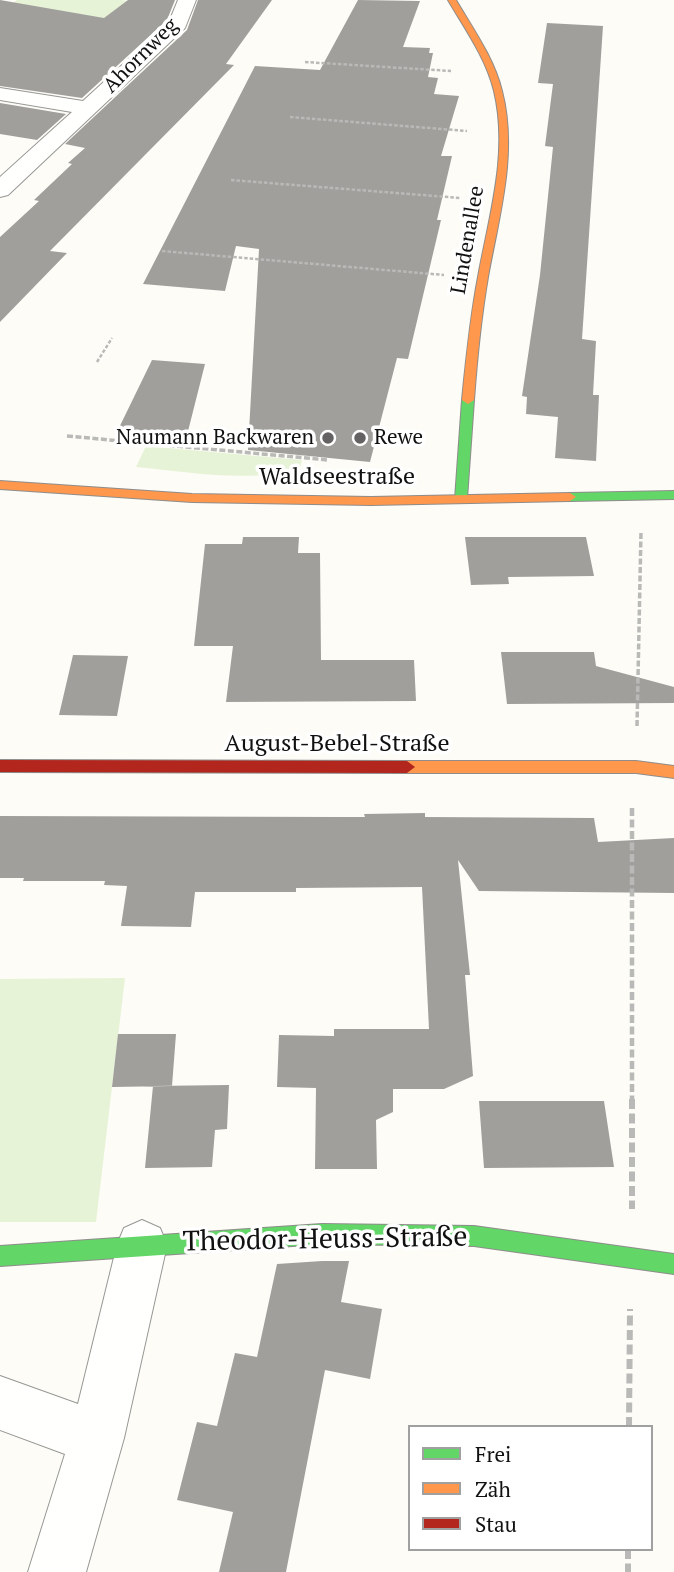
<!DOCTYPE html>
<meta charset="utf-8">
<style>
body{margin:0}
#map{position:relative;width:674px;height:1572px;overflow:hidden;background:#fdfcf7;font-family:"PT Serif",serif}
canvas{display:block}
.legend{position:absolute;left:408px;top:1425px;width:245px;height:126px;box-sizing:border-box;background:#fff;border:2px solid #a0a0a0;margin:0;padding:9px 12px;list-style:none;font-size:21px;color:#111}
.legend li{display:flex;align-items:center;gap:14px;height:35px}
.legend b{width:35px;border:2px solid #a0a0a0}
</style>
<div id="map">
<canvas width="674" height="1572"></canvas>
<ul class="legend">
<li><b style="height:9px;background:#63d668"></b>Frei</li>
<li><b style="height:9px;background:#ff974d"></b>Zäh</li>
<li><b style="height:9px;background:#b3261e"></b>Stau</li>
</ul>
</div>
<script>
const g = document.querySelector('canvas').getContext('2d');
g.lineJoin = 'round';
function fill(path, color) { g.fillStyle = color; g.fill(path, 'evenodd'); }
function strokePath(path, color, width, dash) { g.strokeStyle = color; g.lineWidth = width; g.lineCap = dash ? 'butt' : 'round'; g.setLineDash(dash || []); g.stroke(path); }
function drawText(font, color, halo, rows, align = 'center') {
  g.font = font + ' "PT Serif",serif'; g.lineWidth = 7; g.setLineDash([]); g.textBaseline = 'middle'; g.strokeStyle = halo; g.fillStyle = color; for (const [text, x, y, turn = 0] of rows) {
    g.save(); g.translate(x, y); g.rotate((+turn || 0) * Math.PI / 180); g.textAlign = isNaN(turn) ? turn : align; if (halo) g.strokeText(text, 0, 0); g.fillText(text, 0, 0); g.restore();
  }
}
fill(new Path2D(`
 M17,0H121L166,6L131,48L5,9Z
 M146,446L302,460L300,469C248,483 189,472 136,467Z
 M125,978L96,1222H0V979Z`), '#e7f3d7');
fill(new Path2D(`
 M0,0L104,18L128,0H175L167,20L82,98L0,86Z
 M198,0H272L226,64L234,65L50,251L67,253L0,322V237L39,201L34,200L72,164L68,163L85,148L65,144L187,30Z
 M358,0L420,1L403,47L430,48L429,53H433L428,77L438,78L434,94L459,96L441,156H452L437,220H441L408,359L397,358L370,462L248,450L259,249L236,246L225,291L143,284L255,66L320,70Z
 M547,23L603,26L582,339L596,341L593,395H599L596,461L555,458L558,417L526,414L527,397L522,396L540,275L553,147L545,146L553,84L538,83Z
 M0,103L66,114L37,140L0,134Z
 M152,360L205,364L185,443L115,436Z
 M243,537H299L298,553H320L321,660H414L416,701L226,702L233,646H194L205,544H242Z
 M465,537H586L594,576L508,577L509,584L471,585Z
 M501,652H594L596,666L674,687V703L507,704Z
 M73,655L128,656L117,716L59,715Z
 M425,813V817L594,818L598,842L674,838V893L479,891L458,860L470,975H465L473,1076L444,1089H393V1112L376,1120L377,1169H315L316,1088L277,1087L279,1035L334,1036V1029H429L422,887L296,888V892H195L191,927L121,926L127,886L104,885L105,881H23L24,878H0V816L341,817H365L364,814Z
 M118,1034H176L172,1086L112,1087Z
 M229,1085L227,1129L215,1130L212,1167L145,1168L153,1086Z
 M479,1101H604L614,1167L484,1168Z
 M322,1261H349L341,1302L382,1309L370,1379L325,1370L286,1572H219L233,1512L177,1500L197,1422L217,1426L235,1353L257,1357L277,1264Z`), '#a19f9c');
const street = new Path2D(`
 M178,0H196L185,28L8,195L0,197V177L72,112L0,100V88L83,101L169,22Z
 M142,1220L160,1228L167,1245L124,1438L86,1572H28L65,1454L0,1430V1376L78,1404L117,1245L124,1228Z`);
const fast = new Path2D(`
 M468,396L474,400L467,499L461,503L455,499L462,400Z
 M674,491V499L570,501L564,497L570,493Z
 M322,1224L474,1226L674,1254V1274L474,1246L322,1244L0,1266V1246Z`);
const slow = new Path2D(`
 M448,0H456C473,29 494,58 502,91C518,153 499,216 488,277C481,318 477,359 474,400L468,404L462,400C466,359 470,318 478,277C489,216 509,153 494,91C486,58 465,29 448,0Z
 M0,481L192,494L371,497L570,493L576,497L570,501L371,505L192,502L0,489Z
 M407,761H636L674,766V778L636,773H407L399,767Z`);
const jam = new Path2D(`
 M0,760L407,761L415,767L407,773L0,772Z`);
strokePath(street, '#979795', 2);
strokePath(fast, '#8e8d8b', 2);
strokePath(slow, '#8e8d8b', 2);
strokePath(jam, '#8e8d8b', 2);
strokePath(new Path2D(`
 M305,62L451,71
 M290,117L467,131
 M231,180L460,198
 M162,251L444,275
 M97,362L112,338`), '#b9b9b8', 2.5, [3.5, 2]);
strokePath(new Path2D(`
 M67,436L328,460
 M637,726L641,532`), '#b9b9b8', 3.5, [6, 2.5]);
strokePath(new Path2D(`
 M632,808V1101`), '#b9b9b8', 4.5, [8, 3.5]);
strokePath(new Path2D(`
 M632,1099V1209
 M629,1427L630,1309
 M628,1549V1572`), '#b9b9b8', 6, [10, 4.5]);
fill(street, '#fffffe');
fill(fast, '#63d668');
fill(slow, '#ff974d');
fill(jam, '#b3261e');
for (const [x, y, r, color] of [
 [328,438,7,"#646362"],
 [360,438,7,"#646362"]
]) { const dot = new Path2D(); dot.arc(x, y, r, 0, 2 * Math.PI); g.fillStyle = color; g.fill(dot); strokePath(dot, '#fff', 2.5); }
drawText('21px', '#111', '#fff', [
 ["Ahornweg",141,56,-45],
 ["Lindenallee",468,240,-80]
]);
drawText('21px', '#111', '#fff', [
 ["Naumann Backwaren",314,438],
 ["Rewe",374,438,"left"]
], 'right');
drawText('24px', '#111', '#fff', [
 ["Waldseestraße",337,477],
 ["August-Bebel-Straße",337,744]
]);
drawText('28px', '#111', '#fff', [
 ["Theodor-Heuss-Straße",325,1240,-1]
]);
</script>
